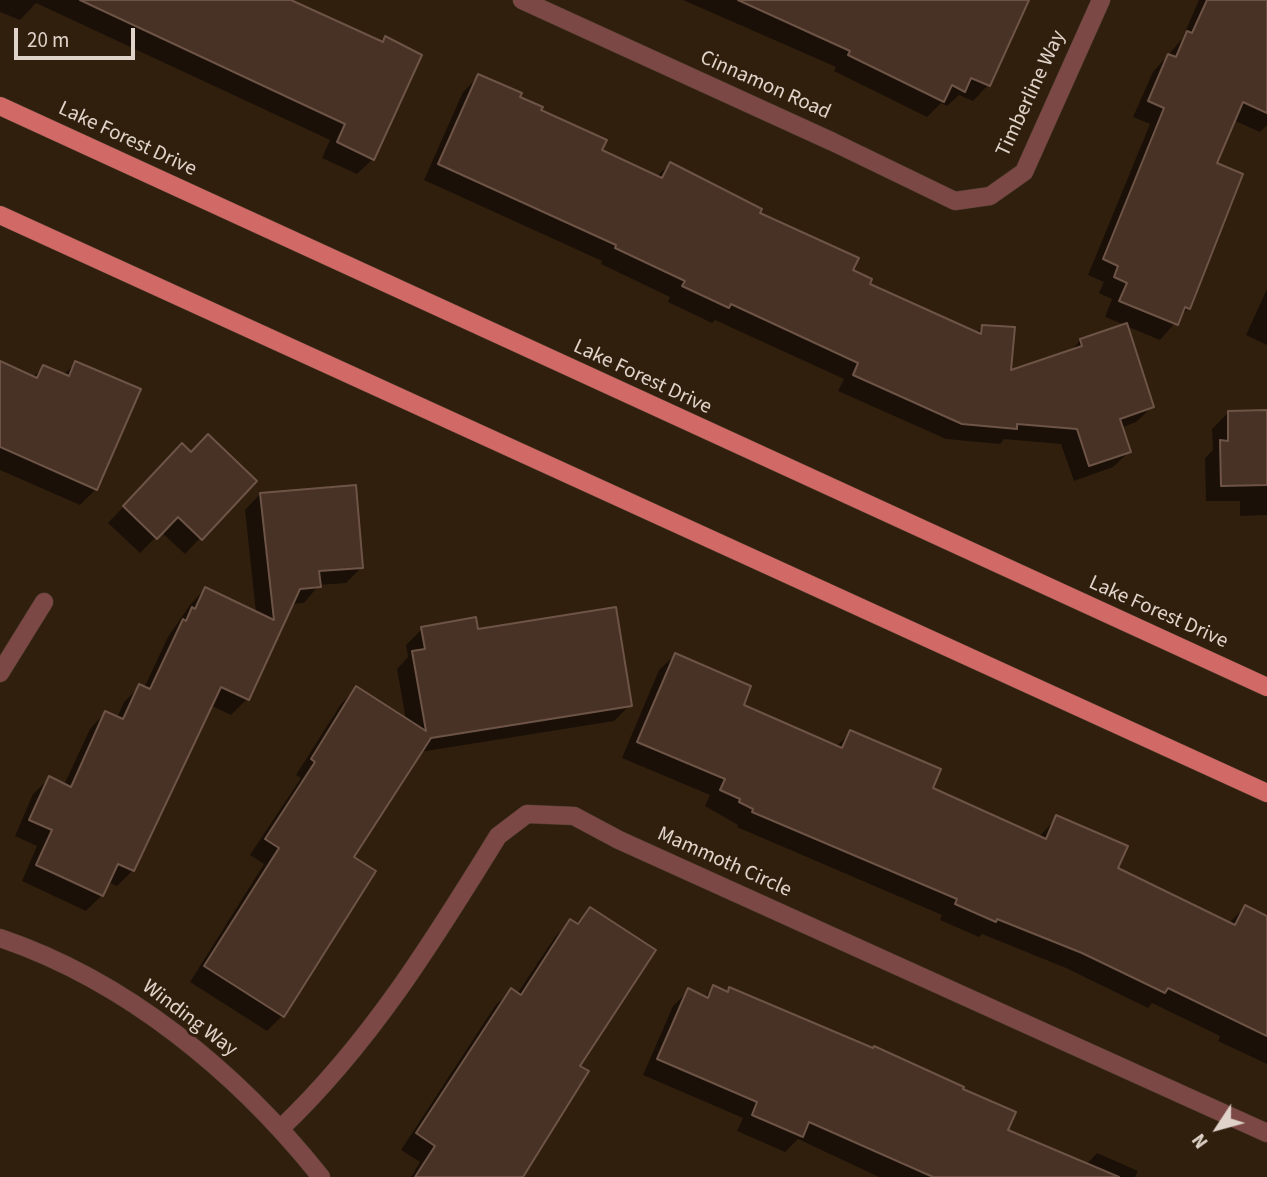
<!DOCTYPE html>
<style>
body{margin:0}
#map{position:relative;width:1267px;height:1177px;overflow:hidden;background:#311f0e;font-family:"Source Sans 3",sans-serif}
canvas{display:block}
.north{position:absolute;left:1183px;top:1093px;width:70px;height:70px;-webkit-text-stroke:5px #311f0e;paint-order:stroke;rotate:234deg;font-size:19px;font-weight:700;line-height:28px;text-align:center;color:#e0d4ca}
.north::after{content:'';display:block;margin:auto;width:24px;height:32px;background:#e0d4ca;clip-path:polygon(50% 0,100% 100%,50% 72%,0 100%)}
.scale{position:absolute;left:14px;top:28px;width:121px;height:32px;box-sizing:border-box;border:4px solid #e0d4ca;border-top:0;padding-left:9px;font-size:21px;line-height:24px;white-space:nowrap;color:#e0d4ca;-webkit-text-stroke:5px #311f0e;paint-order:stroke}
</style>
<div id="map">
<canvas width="1267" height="1177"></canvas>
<div class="north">N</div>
<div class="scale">20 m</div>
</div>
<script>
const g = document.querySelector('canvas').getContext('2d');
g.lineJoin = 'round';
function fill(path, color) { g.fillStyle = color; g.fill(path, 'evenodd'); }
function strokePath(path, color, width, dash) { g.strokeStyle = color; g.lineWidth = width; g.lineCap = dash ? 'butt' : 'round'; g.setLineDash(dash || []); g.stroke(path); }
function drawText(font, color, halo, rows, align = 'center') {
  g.font = font + ' "Source Sans 3",sans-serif'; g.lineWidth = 6; g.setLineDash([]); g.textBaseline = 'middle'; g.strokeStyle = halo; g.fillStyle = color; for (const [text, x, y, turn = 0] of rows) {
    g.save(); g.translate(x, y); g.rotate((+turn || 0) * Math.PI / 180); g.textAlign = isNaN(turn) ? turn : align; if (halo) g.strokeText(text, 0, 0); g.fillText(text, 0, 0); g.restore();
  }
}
fill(new Path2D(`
 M0,0H270L381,43L386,39L373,159L357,174L322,158L330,140L36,3L20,20L0,12Z
 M683,0H1027L988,85L973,101L959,95L947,106L941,103L927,117L834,71L836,67Z
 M1199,0H1267V125L1260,132L1233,120L1209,179L1188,308L1160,340L1126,326L1152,407L1136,422L1121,428L1129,452L1113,467L1074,481L1061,444L1004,439L1000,444L946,439L838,391L844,379L715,320L712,323L668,302L670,297L601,264L602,261L424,180L463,92L479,76L518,97L600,150L656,177L670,164L758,214L867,285L976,333L983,327L1009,373L1069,352L1081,340L1125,325L1105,317L1112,299L1099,293L1104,282L1088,275L1150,124L1133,117L1153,72L1182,39Z
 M1267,289V345L1246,335Z
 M0,363L32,378L44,367L63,375L76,363L96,489L80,505L0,470Z
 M1267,412V515L1240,516V501H1206L1205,458L1213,450L1212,429L1228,413Z
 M167,461L200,538L185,554L161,532L140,553L108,523Z
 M260,494L362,567L346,583L319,585L304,603L292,604L247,699L231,715L210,705L133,870L117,886L108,882L102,895L86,911L22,881L37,846L15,836L33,794L49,779L64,785L90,729L105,713L117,718L124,702L140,686L144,688L168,637L190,605L205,589L256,613L245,510Z
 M422,629L476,631L630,705L614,721L420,752L352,857L283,1015L267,1031L190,982L264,864L250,855L301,778L296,775L341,704L357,688L406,720L397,669L408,657L406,645Z
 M675,655L741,706L836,747L851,732L931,789L1039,837L1057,817L1116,869L1228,924L1245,907L1267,918V1064L1218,1041L1220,1036L1152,1003L1148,1008L1066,968L982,934L979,937L940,920L942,915L737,827L738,825L705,806L710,795L622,758L659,670Z
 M591,909L578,1066L520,1177H411L420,1162L401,1150L495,1006L511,990L517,994L555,937L571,921L575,924Z
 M714,988L726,993L730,989L961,1090L1006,1131L1086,1165L1097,1153L1138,1171L1135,1177H879L798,1139L785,1152L737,1131L743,1118L643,1075L673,1006L688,991L704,998Z`), '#0007');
const building = new Path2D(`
 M80,0H291L383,42L385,36L422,55L374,160L337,142L345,124Z
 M738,0H1029L990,86L971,78L965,92L952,85L944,102L848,55L850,51Z
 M1207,0H1267V113L1243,102L1217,163L1243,174L1190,309L1185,307L1178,325L1119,301L1127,283L1114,277L1118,266L1103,259L1164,108L1148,101L1168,54L1176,57L1187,31L1192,33Z
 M478,74L522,93L520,97L543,107L541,110L607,140L602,150L662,178L670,162L762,209L760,213L859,258L853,270L872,279L870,284L981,334L982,325L1015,327L1011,370L1082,346L1080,339L1127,323L1154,407L1120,419L1131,452L1089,466L1077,429L1017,424V429L962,424L853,375L858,363L731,304L729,308L682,286L685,281L615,248L616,245L438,164Z
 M0,361L37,378L43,365L69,376L75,361L141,389L97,490L0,447Z
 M1267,410V485L1221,486L1220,440L1228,441V411Z
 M208,434L257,481L202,540L178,517L157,539L123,506L182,443L191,452Z
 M356,485L363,568L319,571L321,587L300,589L249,700L221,687L134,871L118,864L103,896L36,865L52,830L29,820L49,776L71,787L105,711L123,719L139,684L150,689L183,619L186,621L192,607L195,609L205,587L274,620L260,493Z
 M616,607L632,706L431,738L354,857L376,871L284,1017L204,966L279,848L265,839L315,762L311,759L356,686L426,731L412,651L425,649L421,627L476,617L478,629Z
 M675,653L751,686L744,705L842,748L850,730L941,769L933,788L1046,839L1056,815L1128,846L1118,868L1235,925L1245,905L1267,916V1036L1168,988L1165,993L1082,953L997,919L996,922L955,904L957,899L752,812L753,809L739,802L740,799L720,790L725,779L637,742Z
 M590,907L656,950L580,1066L589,1071L523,1177H415L435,1146L416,1133L511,988L521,995L570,919L578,924Z
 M713,985L728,992L729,987L873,1048L874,1046L964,1087L963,1089L1016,1112L1008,1130L1119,1177H933L809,1122L803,1137L752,1115L757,1102L657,1059L688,988L708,998Z`);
fill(building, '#483125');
strokePath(building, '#6d5447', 2);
const minor = new Path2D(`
 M522,0L833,142L955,201L990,196L1024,172L1101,0
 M0,673L44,602
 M0,938C127,981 238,1073 321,1177
 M280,1129C369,1045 434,940 498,836L527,814L574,816L619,840L1267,1133`);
const major = new Path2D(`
 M0,106L1267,687
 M0,215L1267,793`);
strokePath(minor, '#4d3c2c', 19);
strokePath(major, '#4d3c2c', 19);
strokePath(minor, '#7b4846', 18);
strokePath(major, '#d16a66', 18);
drawText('21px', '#e0d4ca', '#311f0e', [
 ["Cinnamon Road",765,86,24],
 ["Timberline Way",1032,94,-65],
 ["Lake Forest Drive",127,140,25],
 ["Lake Forest Drive",642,378,25],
 ["Lake Forest Drive",1158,613,24],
 ["Mammoth Circle",724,863,24],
 ["Winding Way",189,1019,37]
]);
</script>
